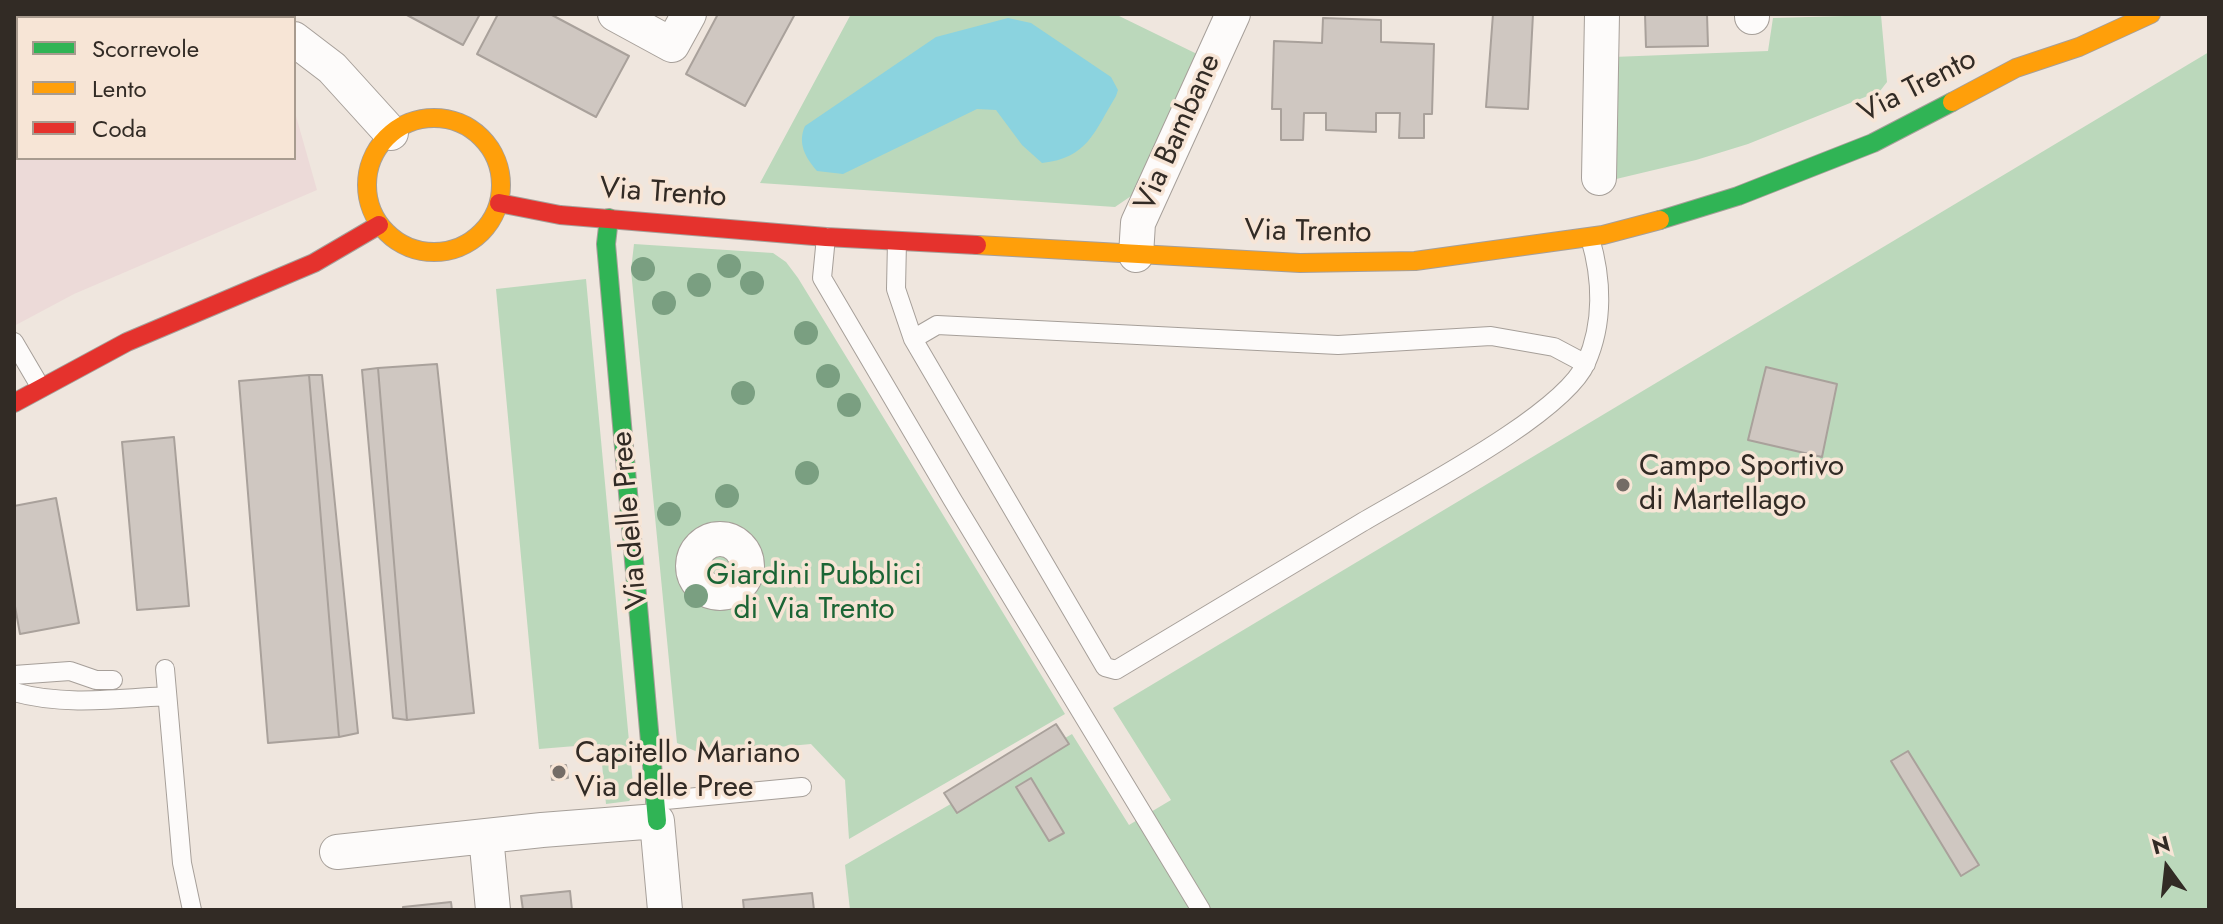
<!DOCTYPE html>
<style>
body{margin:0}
#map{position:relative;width:2223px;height:924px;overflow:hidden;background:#efe6de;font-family:Jost,sans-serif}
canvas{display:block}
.frame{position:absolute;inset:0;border:16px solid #322b25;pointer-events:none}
.legend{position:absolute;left:16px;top:16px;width:280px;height:144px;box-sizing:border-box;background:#f7e5d6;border:2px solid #a89b8f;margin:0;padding:10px 14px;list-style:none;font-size:24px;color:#322b25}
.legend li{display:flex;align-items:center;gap:16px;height:40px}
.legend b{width:40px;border:2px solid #a89b8f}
.north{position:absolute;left:2127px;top:828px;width:80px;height:80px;-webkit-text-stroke:6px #f7e5d6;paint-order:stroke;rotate:345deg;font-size:22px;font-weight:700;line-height:32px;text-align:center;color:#322b25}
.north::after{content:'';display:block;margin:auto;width:28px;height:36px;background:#322b25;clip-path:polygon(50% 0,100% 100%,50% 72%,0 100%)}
</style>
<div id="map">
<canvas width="2223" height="924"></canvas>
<div class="frame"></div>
<ul class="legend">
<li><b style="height:10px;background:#30b455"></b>Scorrevole</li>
<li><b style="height:10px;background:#ff9f0a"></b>Lento</li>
<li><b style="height:10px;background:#e5322d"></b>Coda</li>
</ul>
<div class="north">N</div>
</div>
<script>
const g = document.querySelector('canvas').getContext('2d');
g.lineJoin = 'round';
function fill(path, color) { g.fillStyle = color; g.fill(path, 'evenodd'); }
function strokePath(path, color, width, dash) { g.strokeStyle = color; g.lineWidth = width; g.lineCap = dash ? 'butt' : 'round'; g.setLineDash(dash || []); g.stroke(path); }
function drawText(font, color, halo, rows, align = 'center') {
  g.font = font + ' Jost,sans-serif'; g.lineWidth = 7; g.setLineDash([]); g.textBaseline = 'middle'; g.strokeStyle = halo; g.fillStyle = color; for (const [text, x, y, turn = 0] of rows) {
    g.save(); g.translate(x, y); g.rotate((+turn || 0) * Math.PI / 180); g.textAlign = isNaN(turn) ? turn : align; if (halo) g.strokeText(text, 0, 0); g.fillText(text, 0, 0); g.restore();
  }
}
fill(new Path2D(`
 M14,14H155L163,18H18V158H294V109L317,190L74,294L14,326Z`), '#ecdad8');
fill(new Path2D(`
 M851,14H1115L1197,54L1137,192L1115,207L760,183Z
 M1881,15L1887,82L1880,91L1748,144L1696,160L1612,180L1613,57L1768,51L1773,18Z
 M2209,52V910H850L845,865L1072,734L1129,825L1171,800L1113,708Z
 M634,244L773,253L786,262L798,278L1065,714L849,839L845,780L811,744L702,754L677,743L631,270Z
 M586,279L634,795L629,801L606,804L600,744L539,749L496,289Z`), '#bbd8bb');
fill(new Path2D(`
 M1008,18L1031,23L1111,77L1118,90L1116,96C1094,132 1088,158 1042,163L1022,145L996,110L977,109L843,174L817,171C806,158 797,144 805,126L936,37Z`), '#8bd3df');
const building = new Path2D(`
 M405,14H480L463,45Z
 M498,14H550L629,56L596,117L477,54Z
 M718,14H795L745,106L686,74Z
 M1493,14H1533L1528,109L1486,107Z
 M1645,14H1707L1708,46L1646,47Z
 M1323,18L1381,20V42L1434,44L1432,114H1424V138H1399L1400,113H1376V132L1326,130V113H1304L1303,140H1281V109H1272L1274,41L1322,43Z
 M14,43L18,45V96L14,94Z
 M437,364L474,713L407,720L378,368Z
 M1766,367L1837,384L1822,457L1748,440Z
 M378,368L407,720L393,718L362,370Z
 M309,375L339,737L268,743L239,381Z
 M309,375H322L358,733L339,737Z
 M174,437L189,606L137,610L122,442Z
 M56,498L79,623L20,634L14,601V506Z
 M1056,724L1069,744L957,813L944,793Z
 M1908,751L1979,865L1961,876L1891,761Z
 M566,765L568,778L552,780L551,766Z
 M1031,778L1064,833L1049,841L1016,787Z
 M570,891L572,910H523L521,896Z
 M812,893L814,910H744L743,900Z
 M451,902L452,910H403V907Z`);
fill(building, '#cfc7c1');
strokePath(building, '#a9a19b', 2);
const lane = new Path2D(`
 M826,237L822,278L952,499L1201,910
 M897,241L896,289L913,339L1105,667L1116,670C1197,621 1279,572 1361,523C1413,492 1564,414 1586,363C1604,323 1602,278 1590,238
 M913,339L937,325L1338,345L1491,336L1554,347L1586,364
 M14,342L41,388
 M165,669L182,863L192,910
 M14,675L70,671L96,680H113
 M14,692C63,706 116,699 166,696
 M655,801L802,787`);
const street = new Path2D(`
 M247,14L255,18
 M615,14L672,45L689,14
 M1752,14V17
 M294,39L332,68L391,133
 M1599,178L1602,14
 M1136,255L1138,223L1233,14
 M693 566a27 27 0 1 1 54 0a27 27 0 1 1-54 0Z
 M486,836L493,910
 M337,852L542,830L657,821L665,910`);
const fast = new Path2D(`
 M609,218L606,244L657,821
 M1660,220L1738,196L1873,143L1952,102`);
const slow = new Path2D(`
 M1952,102L2016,68L2079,47L2151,14
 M367 185a67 67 0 1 1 134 0a67 67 0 1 1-134 0Z
 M977,245L1300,263L1415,261L1603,235L1660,220`);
const jam = new Path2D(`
 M499,203L560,215L826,237L977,245
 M14,403L127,342L314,263L379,225`);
strokePath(lane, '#a69f99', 20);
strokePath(street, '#a69f99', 36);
strokePath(fast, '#a69f99', 20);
strokePath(slow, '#a69f99', 20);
strokePath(jam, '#a69f99', 20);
strokePath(lane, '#fdfbfa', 18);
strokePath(street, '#fdfbfa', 34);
strokePath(fast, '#30b455', 18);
strokePath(slow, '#ff9f0a', 18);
strokePath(jam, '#e5322d', 18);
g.fillStyle = '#7a9f81';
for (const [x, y] of [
 [729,266],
 [643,269],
 [752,283],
 [699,285],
 [664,303],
 [806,333],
 [828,376],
 [743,393],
 [849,405],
 [807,473],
 [727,496],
 [669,514],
 [696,596]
]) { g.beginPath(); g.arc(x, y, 12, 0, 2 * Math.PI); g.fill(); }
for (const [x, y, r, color] of [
 [1623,485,8,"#746c66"],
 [559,772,8,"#746c66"]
]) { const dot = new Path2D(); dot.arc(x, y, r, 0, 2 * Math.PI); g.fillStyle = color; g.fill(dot); strokePath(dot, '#f7e5d6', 3); }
drawText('30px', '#322b25', '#f7e5d6', [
 ["Via Trento",1918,87,-27],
 ["Via Bambane",1179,133,-66],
 ["Via Trento",663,194,4],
 ["Via Trento",1308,233,1],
 ["Via delle Pree",631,520,-95]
]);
drawText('30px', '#322b25', '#f7e5d6', [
 ["Campo Sportivo",1639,468],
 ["di Martellago",1639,502],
 ["Capitello Mariano",575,755],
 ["Via delle Pree",575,789]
], 'left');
drawText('30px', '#1b6535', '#f7e5d6', [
 ["Giardini Pubblici",814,577],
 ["di Via Trento",814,611]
]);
</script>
